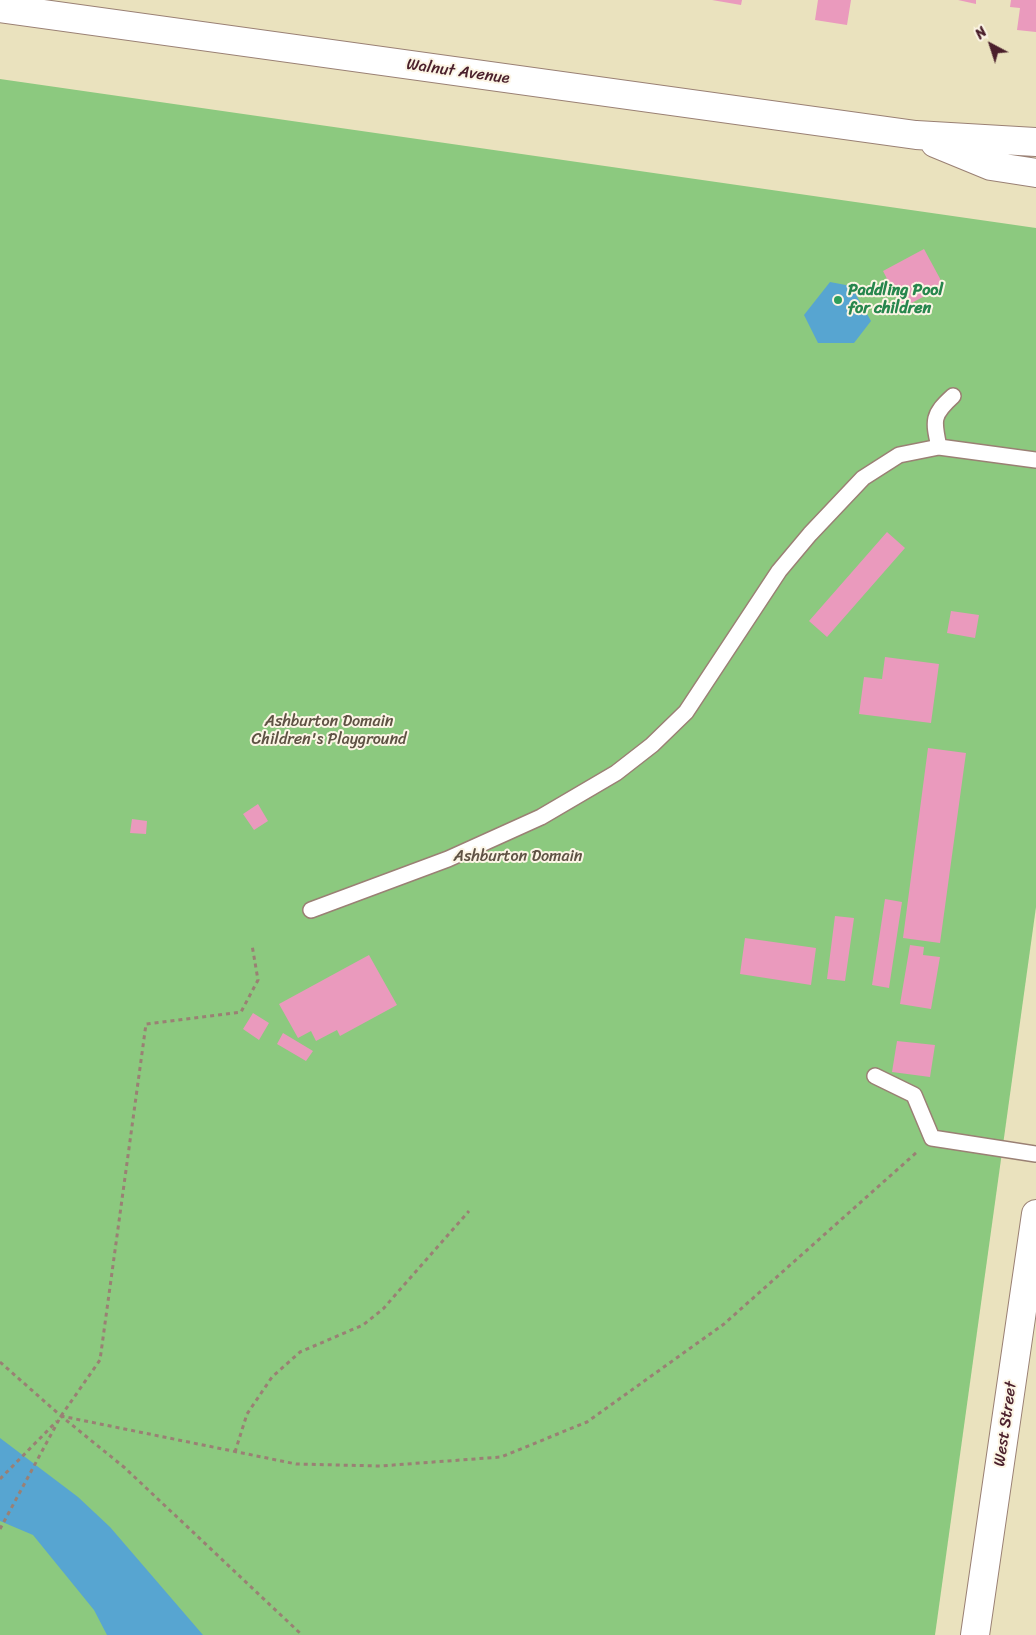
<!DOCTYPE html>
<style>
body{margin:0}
#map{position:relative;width:1036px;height:1635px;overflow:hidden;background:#eae2be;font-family:Sriracha,sans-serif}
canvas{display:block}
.north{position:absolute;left:966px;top:20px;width:50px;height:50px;-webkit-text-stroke:4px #fcf5e5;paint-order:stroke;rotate:320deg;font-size:14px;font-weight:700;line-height:20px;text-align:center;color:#4a1f2b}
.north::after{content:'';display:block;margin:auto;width:18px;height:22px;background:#4a1f2b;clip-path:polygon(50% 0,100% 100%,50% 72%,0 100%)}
</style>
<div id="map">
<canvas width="1036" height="1635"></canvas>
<div class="north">N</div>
</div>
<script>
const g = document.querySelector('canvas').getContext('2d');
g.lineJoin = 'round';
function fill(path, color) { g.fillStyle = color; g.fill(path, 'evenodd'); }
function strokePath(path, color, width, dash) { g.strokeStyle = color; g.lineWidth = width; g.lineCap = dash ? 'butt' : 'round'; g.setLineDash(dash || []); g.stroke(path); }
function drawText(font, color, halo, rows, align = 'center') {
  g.font = font + ' Sriracha,sans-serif'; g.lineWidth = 4; g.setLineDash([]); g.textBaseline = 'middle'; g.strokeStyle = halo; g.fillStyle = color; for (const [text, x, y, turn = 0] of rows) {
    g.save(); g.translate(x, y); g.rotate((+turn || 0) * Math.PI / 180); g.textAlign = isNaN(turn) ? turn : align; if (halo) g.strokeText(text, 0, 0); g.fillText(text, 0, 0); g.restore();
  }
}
fill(new Path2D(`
 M0,79L1036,228V907L935,1635H0Z`), '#8cc97f');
fill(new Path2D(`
 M830,282L851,286L871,321L854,343H818L804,315Z
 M0,1438L78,1497L110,1527L203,1635H107L94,1610L33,1535L0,1521Z`), '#57a5d1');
fill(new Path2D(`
 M712,0H742L741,5Z
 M818,0H851L847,25L815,20Z
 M958,0H976V4Z
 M1011,0H1036V32L1017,30L1020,8L1010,7Z
 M924,249L944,286L902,308L883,271Z
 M887,532L905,548L827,637L809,621Z
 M951,611L979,615L975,638L947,633Z
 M885,657L939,664L931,723L859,714L864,677L882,679Z
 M928,748L966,753L940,943L903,938Z
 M258,804L268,821L254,830L243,814Z
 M132,819L147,821L146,834L130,833Z
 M885,899L902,902L889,988L872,985Z
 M835,916L854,918L845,981L827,979Z
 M745,938L816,948L811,985L740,974Z
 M910,945L924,947L923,955L940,957L931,1009L900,1004Z
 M369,955L397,1005L340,1036L337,1030L316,1041L311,1031L298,1038L279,1004Z
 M253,1013L269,1023L259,1040L243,1029Z
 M283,1033L313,1051L306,1061L277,1044Z
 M897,1041L935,1045L930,1077L892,1072Z`), '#ea9abd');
const service = new Path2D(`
 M939,447C933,420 932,415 953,396
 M311,910L448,859L541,817L616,773L652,745L686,712L779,571L810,534L863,478L899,455L939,447L1036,460
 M875,1076L914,1095L932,1138L1036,1154`);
const secondary = new Path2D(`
 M0,8L916,135L1036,142
 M935,143L991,166L1036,173`);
const trunk = new Path2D(`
 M975,1635L1036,1214`);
strokePath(service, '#9a8074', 18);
strokePath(secondary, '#9a8074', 30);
strokePath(trunk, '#9a8074', 30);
strokePath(new Path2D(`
 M0,1362L61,1416L125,1468L302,1635
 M61,1416L100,1360L146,1024L241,1012L258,980L252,945
 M235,1452L247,1414L272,1377L300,1352L363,1325L383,1309L469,1211
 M0,1479L57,1421
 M0,1529L61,1416L296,1464L380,1466L501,1457L587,1422L724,1324L917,1152`), '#9a8074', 3, [4, 4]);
strokePath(service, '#fff', 15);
strokePath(secondary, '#fff', 28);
strokePath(trunk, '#fff', 28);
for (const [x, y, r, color] of [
 [838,300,5,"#2e9e5b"]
]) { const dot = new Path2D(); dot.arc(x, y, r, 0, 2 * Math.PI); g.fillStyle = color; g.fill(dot); strokePath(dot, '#fcf5e5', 2); }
drawText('16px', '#4a1f2b', '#fcf5e5', [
 ["Walnut Avenue",458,72,8],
 ["West Street",1006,1424,-82]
]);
drawText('bold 16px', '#27864d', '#fcf5e5', [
 ["Paddling Pool",848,291],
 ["for children",848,309]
], 'left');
drawText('16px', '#5e5244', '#fcf5e5', [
 ["Ashburton Domain",329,722],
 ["Children's Playground",329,740],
 ["Ashburton Domain",518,857]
]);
</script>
